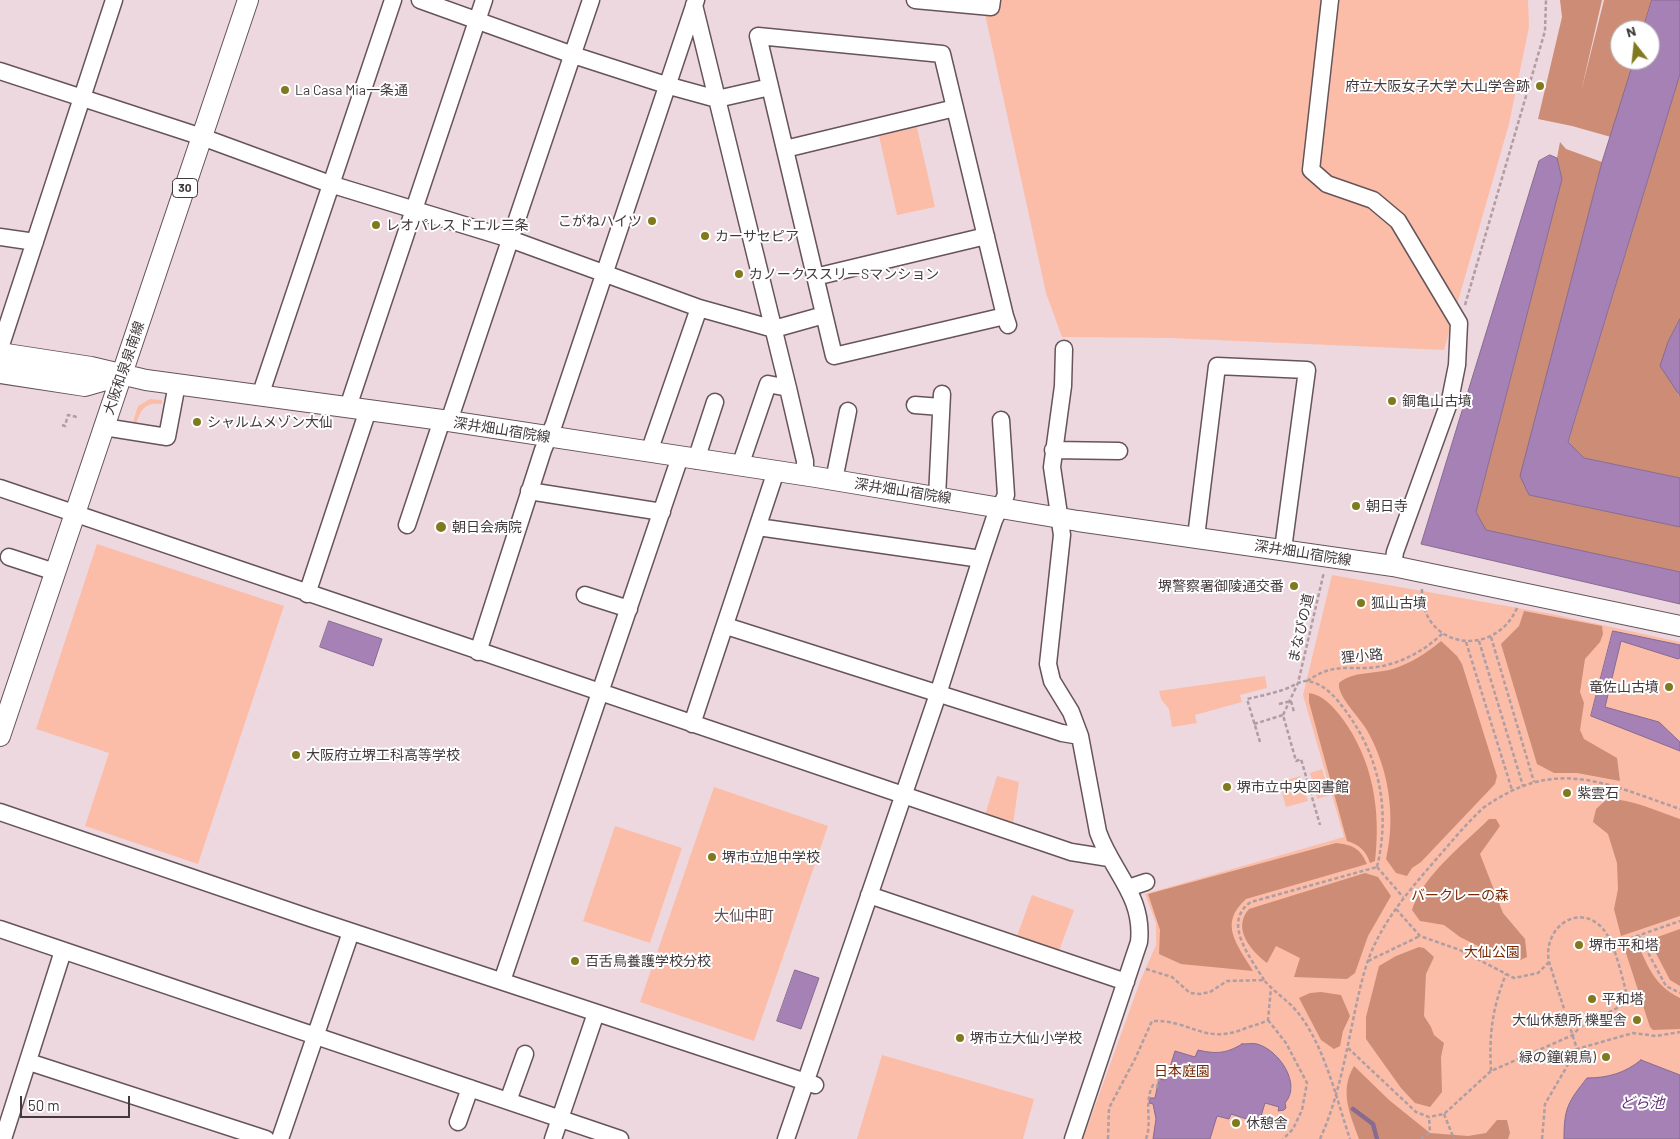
<!DOCTYPE html>
<meta charset="utf-8">
<style>
body{margin:0}
#map{position:relative;width:1680px;height:1139px;overflow:hidden;background:#eed8df;font-family:Barlow,sans-serif}
canvas{display:block}
.north{position:absolute;left:1610px;top:20px;width:50px;height:50px;box-sizing:border-box;background:#fff;border:1px solid #b3b0b1;border-radius:50%;rotate:344deg;font-size:14px;font-weight:700;line-height:20px;text-align:center;color:#41393b}
.north::after{content:'';display:block;margin:auto;width:18px;height:22px;background:#80791e;clip-path:polygon(50% 0,100% 100%,50% 72%,0 100%)}
.scale{position:absolute;left:20px;top:1096px;width:110px;height:22px;box-sizing:border-box;border:2px solid #41393b;border-top:0;padding-left:6px;font-size:15px;line-height:18px;white-space:nowrap;color:#41393b;-webkit-text-stroke:4px #fff;paint-order:stroke}
</style>
<div id="map">
<canvas width="1680" height="1139"></canvas>
<div class="north">N</div>
<div class="scale">50 m</div>
</div>
<script>
const g = document.querySelector('canvas').getContext('2d');
g.lineJoin = 'round';
function fill(path, color) { g.fillStyle = color; g.fill(path, 'evenodd'); }
function strokePath(path, color, width, dash) { g.strokeStyle = color; g.lineWidth = width; g.lineCap = dash ? 'butt' : 'round'; g.setLineDash(dash || []); g.stroke(path); }
function drawText(font, color, halo, rows, align = 'center') {
  g.font = font + ' Barlow,"Noto Sans JP",sans-serif'; g.lineWidth = 4; g.setLineDash([]); g.textBaseline = 'middle'; g.strokeStyle = halo; g.fillStyle = color; for (const [text, x, y, turn = 0] of rows) {
    g.save(); g.translate(x, y); g.rotate((+turn || 0) * Math.PI / 180); g.textAlign = isNaN(turn) ? turn : align; if (halo) g.strokeText(text, 0, 0); g.fillText(text, 0, 0); g.restore();
  }
}
fill(new Path2D(`
 M985,0H1528L1529,27L1509,124L1444,350L1170,338L1062,337L1046,293L985,14Z
 M917,127L935,207L897,215L879,136Z
 M150,399L162,400V404C144,402 141,410 135,426L132,425L138,406Z
 M97,544L284,606L198,864L85,826L109,753L36,729Z
 M1332,575L1552,614L1680,642V1139H1083L1141,979L1156,945V923L1145,894L1344,837L1303,695Z
 M1265,676L1267,688L1240,695L1242,702L1195,715L1197,723L1172,727L1169,709L1161,699L1159,691Z
 M1322,769L1330,795L1317,799L1310,773Z
 M997,776L1019,782L1013,824L985,815Z
 M1300,776L1308,801L1286,807L1279,782Z
 M714,787L828,826L754,1041L640,1002Z
 M615,826L682,848L650,943L583,921Z
 M1032,895L1074,910L1059,951L1017,936Z
 M882,1055L1034,1099L1023,1139H857Z`), '#fbbda7');
fill(new Path2D(`
 M1560,0H1602L1581,92L1604,0H1652L1643,30H1620V60H1634L1611,137L1572,126L1538,119L1562,17Z
 M1680,74V319L1668,342L1678,395L1680,396V478L1584,458L1568,443Z
 M1560,142L1566,149L1602,162L1521,476L1529,495L1680,527V572L1485,530L1476,512L1562,179L1557,158Z
 M1524,611L1602,626L1603,634L1600,642L1585,659L1580,692L1584,703L1580,730L1584,739L1617,758L1620,781L1577,773H1554L1537,764L1501,644L1519,626Z
 M1441,641L1457,656L1462,664L1497,776L1495,784L1421,862L1412,868L1407,876L1396,873L1386,859C1396,817 1389,770 1368,732C1361,718 1337,697 1339,683C1352,671 1377,674 1393,669C1411,663 1427,653 1441,641Z
 M1309,693C1324,695 1333,707 1342,718C1373,760 1381,810 1375,861L1370,863C1366,850 1359,845 1347,841L1309,702Z
 M1607,799C1633,799 1656,811 1680,819V916L1621,936L1614,909L1618,889L1617,863L1608,834L1593,822L1596,809Z
 M1489,819H1496L1500,826L1480,854L1503,913L1525,939L1527,957L1520,960L1496,955L1460,937L1444,925L1420,921L1412,910C1423,875 1463,845 1489,819Z
 M1336,843C1353,845 1360,848 1367,864L1246,899C1218,924 1237,944 1253,971L1181,964L1159,954L1160,930L1148,894Z
 M1365,873L1378,877L1391,896L1368,936L1355,973L1347,979L1294,977L1300,958L1276,946L1267,963C1250,950 1232,928 1249,909Z
 M1680,929V986L1670,980L1649,940Z
 M1637,943C1649,968 1654,985 1680,998V1029L1653,1030L1650,1027L1624,947Z
 M1419,947L1424,948L1434,957L1426,974L1424,1016L1431,1027L1434,1035L1444,1043L1441,1057L1442,1092L1430,1107L1415,1103L1401,1088L1366,1039V1017L1379,966L1396,956Z
 M1321,992L1341,995L1350,1016L1343,1031L1340,1046L1334,1049L1321,1040L1299,998L1310,993Z
 M1354,1066L1389,1100L1430,1133L1468,1136L1486,1133L1497,1120H1507L1510,1133L1508,1139H1359C1350,1114 1339,1091 1354,1066Z`), '#cd8c75');
const water = new Path2D(`
 M1652,0H1680V74L1568,442L1584,458L1680,478V527L1529,495L1520,476L1602,162L1634,60H1650V30H1643Z
 M1550,155L1557,158L1562,179L1476,512L1486,530L1680,572V604L1421,544L1539,161Z
 M1680,319V396L1660,366L1668,342Z
 M329,621L382,639L373,666L320,647Z
 M1613,631L1680,645V658L1678,659L1621,641L1605,707L1659,722L1680,742V751L1591,716Z
 M795,970L819,978L801,1029L777,1021Z
 M1242,1044C1246,1044 1253,1043 1257,1044C1279,1050 1302,1084 1285,1103L1286,1108L1284,1110L1278,1111L1279,1107L1265,1103L1259,1123L1231,1114L1229,1119L1217,1116L1210,1139H1153L1156,1119L1153,1104L1149,1103L1150,1098H1155L1159,1079L1166,1080L1175,1051L1195,1057L1198,1050C1215,1054 1226,1054 1242,1044Z
 M1641,1060L1680,1075V1139H1564C1564,1108 1568,1102 1587,1078C1608,1078 1625,1073 1641,1060Z`);
fill(water, '#a581b6');
strokePath(water, '#876b91', 1);
strokePath(new Path2D(`
 M1353,1109L1373,1124L1377,1139`), '#876b91', 4.5);
const minor = new Path2D(`
 M420,0L573,55L666,85L717,99L770,87
 M915,0L991,7L992,0
 M1330,0L1311,170L1327,184L1373,200L1398,221L1459,323L1457,365L1450,400L1395,552L1393,566
 M694,5L788,388L805,461V475
 M0,71L202,137L330,184L510,239L699,308L774,329L824,315
 M785,149L955,108
 M0,237L35,242
 M815,277L986,236
 M1005,316L834,356L758,36L942,54L1005,316L1008,325
 M0,348L114,0
 M1064,349L1063,386L1052,467L1062,535L1048,664L1052,681L1071,712L1080,736L1098,832C1112,872 1144,896 1139,942L1073,1139
 M260,396L393,0
 M915,405L941,407
 M348,407L484,0
 M449,421L591,0
 M104,427L167,437L177,384
 M1053,450L1119,451
 M649,452L699,308
 M696,460L715,402
 M740,466L768,384L788,388
 M834,480L848,411
 M0,488L1071,852L1109,858
 M529,491L662,512
 M937,497L942,394
 M407,525L442,420
 M758,527L981,559
 M1196,537L1217,366L1307,370L1283,549
 M9,557L55,572
 M307,594L368,410
 M585,595L629,609
 M726,626L1062,733L1080,736
 M478,652L543,450L554,424L696,0
 M692,724L776,471
 M0,812L313,919L815,1085
 M1128,888L1146,882
 M869,895L1126,982
 M0,929L620,1139
 M502,981L680,457
 M29,1062L266,1139
 M508,1101L525,1054
 M458,1122L470,1088
 M3,1139L63,951
 M280,1139L351,932
 M553,1139L596,1013
 M786,1139L938,694L981,559L994,520L1006,495L1001,420`);
const major = new Path2D(`
 M0,353L91,367L146,380L442,420L816,477L1078,521L1393,566L1680,626
 M0,373L85,386L120,376
 M0,736L248,0`);
strokePath(minor, '#665459', 19);
strokePath(major, '#665459', 22);
strokePath(new Path2D(`
 M1465,305L1545,31L1546,0
 M62,425L65,426L68,415L77,417
 M1422,589C1420,648 1494,660 1517,608
 M1491,637L1534,782
 M1479,641L1523,786
 M1466,642L1512,790
 M1307,681C1329,666 1341,668 1366,668C1395,667 1422,653 1443,633
 M1291,701L1294,712
 M1279,704L1291,701
 M1283,715L1298,683L1324,572
 M1254,724L1283,715L1296,761L1301,759L1320,825
 M1260,742L1247,699C1261,696 1275,693 1288,688C1294,685 1299,682 1305,681C1320,681 1334,695 1342,706C1379,753 1391,809 1377,867
 M1377,867L1403,897
 M1396,909L1420,936L1460,950L1514,978L1538,973L1549,962
 M1639,936L1666,986L1680,993
 M1611,945L1680,921
 M1368,961L1420,936
 M1146,969L1172,977L1190,993L1200,994L1210,992L1227,981L1264,980C1272,990 1283,997 1292,1006C1323,1038 1336,1098 1350,1139
 M1264,980C1251,958 1221,922 1251,902L1377,867
 M1268,1020L1286,1043L1307,1083L1302,1110L1293,1129L1283,1139
 M1348,1048L1416,1112L1429,1117L1444,1114L1491,1071L1573,1035L1580,1027L1629,1002C1623,983 1616,944 1603,929C1579,901 1542,928 1549,962L1577,1049L1633,1033L1656,1036L1680,1032
 M1491,1071C1489,1034 1492,1009 1506,974
 M1444,1114L1454,1139
 M1108,1139L1109,1108L1135,1059L1152,1021C1190,1019 1204,1046 1246,1028C1254,1025 1261,1024 1268,1020L1271,988
 M1146,1139C1153,1120 1143,1104 1153,1085L1157,1087L1159,1079
 M1320,1139C1344,1086 1349,1028 1364,973C1377,926 1408,892 1439,856C1453,840 1467,823 1483,808C1556,756 1604,783 1680,809
 M1421,1139L1430,1132L1429,1117
 M1542,1139L1545,1104L1577,1049`), '#ae9da2', 2.5, [4, 2.5]);
strokePath(minor, '#fff', 16);
strokePath(major, '#fff', 20);
for (const [x, y, r, color] of [
 [1540,86,5,"#80791e"],
 [285,90,5,"#80791e"],
 [652,221,5,"#80791e"],
 [376,225,5,"#80791e"],
 [705,236,5,"#80791e"],
 [739,274,5,"#80791e"],
 [1392,401,5,"#80791e"],
 [197,422,5,"#80791e"],
 [1356,506,5,"#80791e"],
 [441,527,6,"#80791e"],
 [1294,586,5,"#80791e"],
 [1361,603,5,"#80791e"],
 [1669,687,5,"#80791e"],
 [296,755,5,"#80791e"],
 [1227,787,5,"#80791e"],
 [1567,793,5,"#80791e"],
 [712,857,5,"#80791e"],
 [1579,945,5,"#80791e"],
 [575,961,5,"#80791e"],
 [1592,999,5,"#80791e"],
 [1637,1020,5,"#80791e"],
 [960,1038,5,"#80791e"],
 [1606,1057,5,"#80791e"],
 [1236,1123,5,"#80791e"]
]) { const dot = new Path2D(); dot.arc(x, y, r, 0, 2 * Math.PI); g.fillStyle = color; g.fill(dot); strokePath(dot, '#fff', 2); }
for (const [x, y, w] of [
 [185,188,25]
]) { const box = new Path2D(); box.roundRect(x - w / 2, y - 9.5, w, 19, 4); g.fillStyle = '#fff'; g.fill(box); strokePath(box, '#41393b', 1); }
drawText('bold 12px', '#41393b', null, [
 ["30",185,188]
]);
drawText('14px', '#41393b', '#fff', [
 ["府立大阪女子大学 大山学舎跡",1530,86,"right"],
 ["La Casa Mia一条通",295,90],
 ["こがねハイツ",642,221,"right"],
 ["レオパレス ドエル三条",386,225],
 ["カーサセピア",715,236],
 ["カノークススリーSマンション",749,274],
 ["銅亀山古墳",1402,401],
 ["シャルムメゾン大仙",207,422],
 ["朝日寺",1366,506],
 ["朝日会病院",452,527],
 ["堺警察署御陵通交番",1284,586,"right"],
 ["狐山古墳",1371,603],
 ["竜佐山古墳",1659,687,"right"],
 ["大阪府立堺工科高等学校",306,755],
 ["堺市立中央図書館",1237,787],
 ["紫雲石",1577,793],
 ["堺市立旭中学校",722,857],
 ["堺市平和塔",1589,945],
 ["百舌鳥養護学校分校",585,961],
 ["平和塔",1602,999],
 ["大仙休憩所 櫟聖舎",1627,1020,"right"],
 ["堺市立大仙小学校",970,1038],
 ["緑の鐘(親鳥)",1596,1057,"right"],
 ["休憩舎",1246,1123]
], 'left');
drawText('14px', '#41393b', '#fff', [
 ["大阪和泉泉南線",124,368,-71],
 ["深井畑山宿院線",502,430,9],
 ["深井畑山宿院線",903,491,9],
 ["深井畑山宿院線",1303,553,9],
 ["まなびの道",1301,628,-77],
 ["狸小路",1362,656,-5]
]);
drawText('14px', '#772a07', '#fff', [
 ["バークレーの森",1460,895],
 ["大仙公園",1492,952],
 ["日本庭園",1182,1071]
]);
drawText('15px', '#635056', '#fff', [
 ["大仙中町",744,916]
]);
drawText('italic 15px', '#633577', '#fff', [
 ["どら池",1642,1103]
]);
</script>
